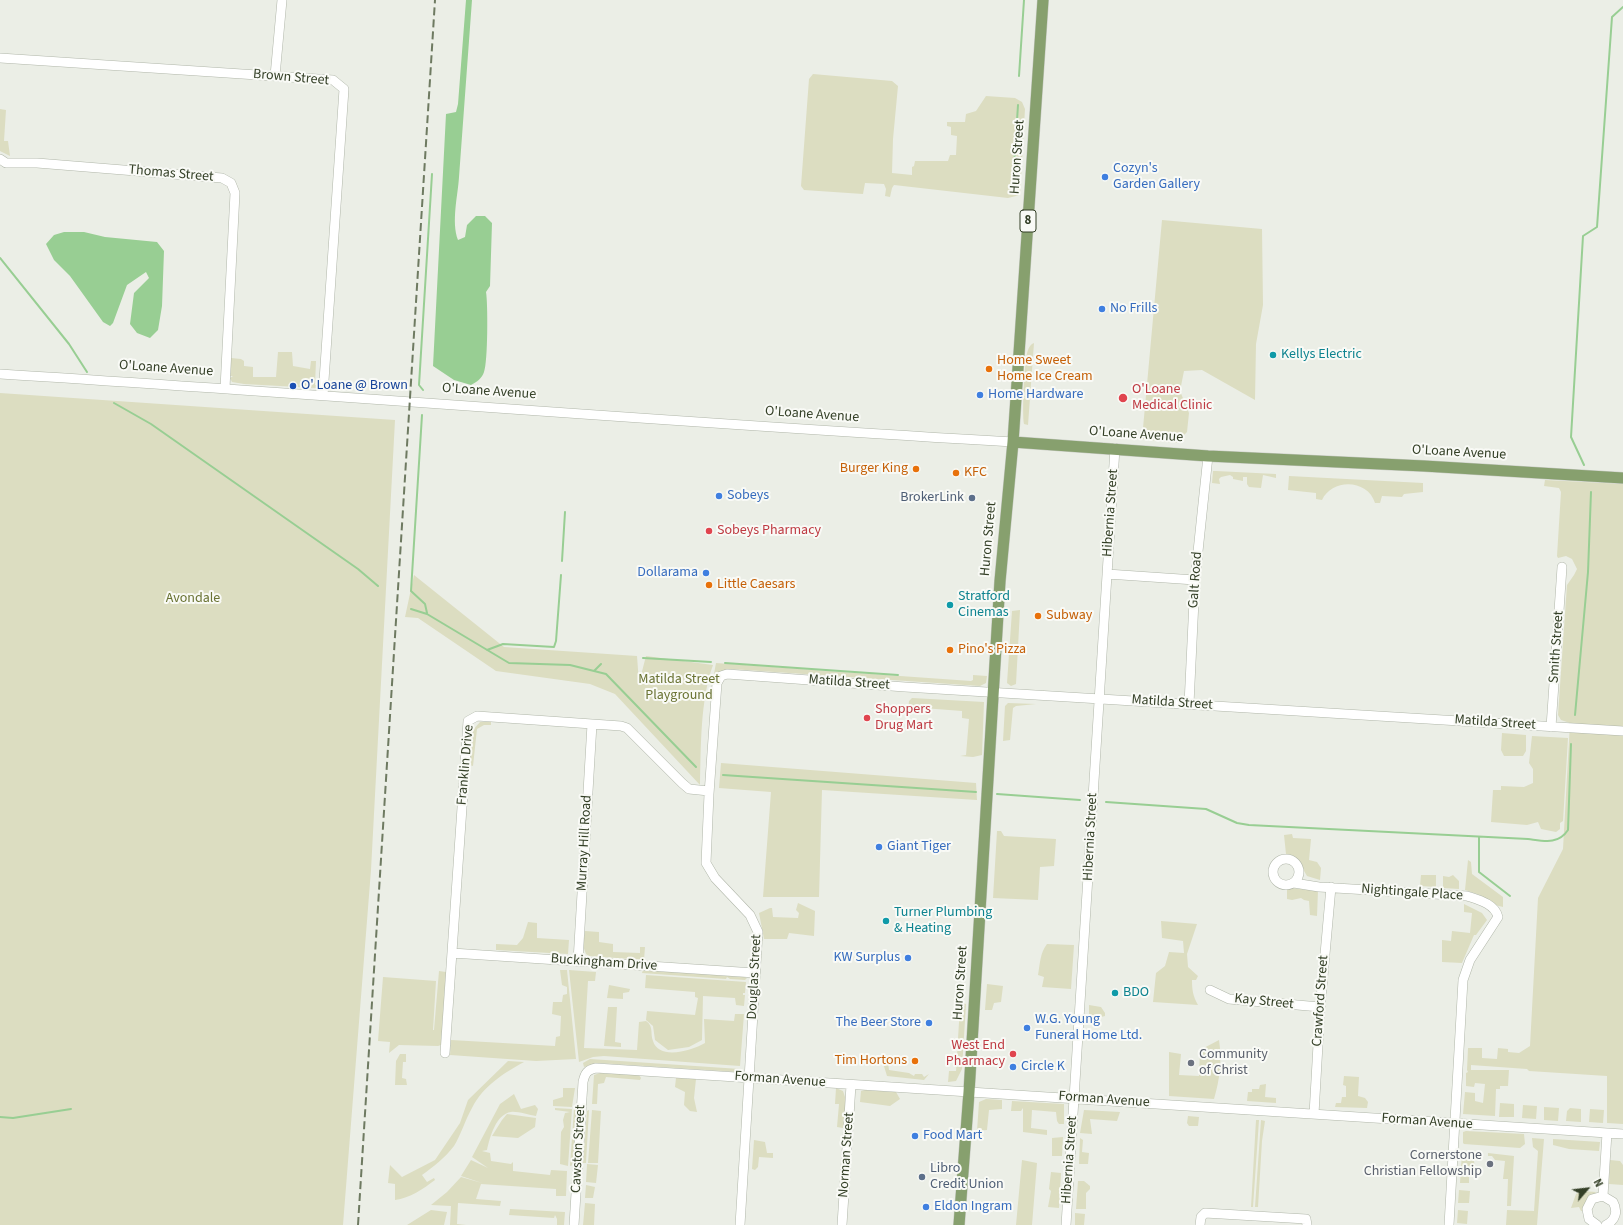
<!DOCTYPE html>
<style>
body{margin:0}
#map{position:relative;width:1623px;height:1225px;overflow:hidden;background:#ebeee6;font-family:"Source Sans 3",sans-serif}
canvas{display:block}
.north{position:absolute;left:1567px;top:1169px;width:40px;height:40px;-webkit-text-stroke:3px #f9faf6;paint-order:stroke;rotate:62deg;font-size:11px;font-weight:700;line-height:16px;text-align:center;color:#333f26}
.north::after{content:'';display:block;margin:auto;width:14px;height:18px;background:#333f26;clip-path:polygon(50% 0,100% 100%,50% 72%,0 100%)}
</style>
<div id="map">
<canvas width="1623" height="1225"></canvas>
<div class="north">N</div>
</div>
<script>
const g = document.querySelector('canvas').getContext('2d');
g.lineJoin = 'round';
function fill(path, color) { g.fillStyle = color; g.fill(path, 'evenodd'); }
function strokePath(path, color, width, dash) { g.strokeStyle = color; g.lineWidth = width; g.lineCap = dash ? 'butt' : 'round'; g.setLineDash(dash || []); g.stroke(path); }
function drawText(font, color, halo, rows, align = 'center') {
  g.font = font + ' "Source Sans 3",sans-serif'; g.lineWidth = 4; g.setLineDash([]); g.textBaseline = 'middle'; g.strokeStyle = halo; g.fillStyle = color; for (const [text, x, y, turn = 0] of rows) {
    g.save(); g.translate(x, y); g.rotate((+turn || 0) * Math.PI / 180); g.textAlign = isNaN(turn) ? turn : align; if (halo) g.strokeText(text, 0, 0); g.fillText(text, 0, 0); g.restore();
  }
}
fill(new Path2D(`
 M813,74L892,81L898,86L893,139L892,173L912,175V167L914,166L915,161H948L950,155H956L957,136L951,135V127L947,126V122H965L966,114L976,111L986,96L1015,98L1022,102L1025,109L1020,195L1008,198L894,185L892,188L890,197L885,196L886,189L884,184L865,183L863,194L804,190L801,186L809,79Z
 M0,109L6,110L4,141H8L10,156L0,151Z
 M1162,220L1262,229L1263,305L1256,344L1255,400L1202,370L1184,371L1180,391L1189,413L1187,432L1176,443L1142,439Z
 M1034,343L1028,425L1024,424C1022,414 1024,359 1028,350C1029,347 1031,344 1034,343Z
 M278,352H292L293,366L310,369L311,361H316L315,385L321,384L320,387L316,388L244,384L232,382L230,378L233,376H230L231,358L241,359L244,361V366L253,367V377H276Z
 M0,393L395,420L371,870L343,1225H0Z
 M1213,471H1216L1276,474V478L1263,475L1261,488L1249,487L1247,484V477H1243V481L1233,479V477L1230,475L1221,477L1219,479L1220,484L1212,483Z
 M1289,476L1423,483V492L1404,494L1402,497L1382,496L1380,503H1375C1368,479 1332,478 1322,500L1316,499V493L1288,490Z
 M1545,480L1623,484V1124L1607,1123V1076L1529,1071L1527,1069L1471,1065V1070H1509L1508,1086H1500V1089H1496L1495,1116L1463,1114L1465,1092L1475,1093V1101L1483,1103L1485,1084L1475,1083L1474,1087L1466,1086V1073L1468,1072L1467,1070L1468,1048H1482V1058L1497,1059L1498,1048L1508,1049V1052L1519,1053L1530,1046L1538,898L1563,849L1570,723L1561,720L1558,715L1567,585L1574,575L1577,569L1572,559L1566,556L1558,558L1557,556L1561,492L1559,488L1544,486Z
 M414,575L504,647L637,656L639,683L646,656L713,665C700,701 701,748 700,785L615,694L590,684L496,671L418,618L405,617Z
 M1020,610L1016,684L1011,686L1007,683L1012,611Z
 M716,663L971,681L973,680V675L987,676L986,683L980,686L731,669L725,670L714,680L713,679Z
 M912,698L984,702L982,755L973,757L960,756L966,755L969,719L962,718V711L910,707L908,713L909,701Z
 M1008,703L1036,704L1016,706L1013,708L1010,740L1003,741L1005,706Z
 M480,722H491V725H484L477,729L473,766L470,765L473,730Z
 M1502,733L1526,735V751L1523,756H1504L1501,750Z
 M1532,736L1568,738L1563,821L1560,823V829L1556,832L1541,829L1538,822L1527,825L1491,822L1493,790H1501V786L1524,787L1533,783V769L1529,763Z
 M721,763L976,783L977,800L822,790L819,897H763L771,792L719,788Z
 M997,831H1001L1004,836L1056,839L1054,866L1040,867L1038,900L993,898Z
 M1292,834L1293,838L1311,839L1309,860L1317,862L1321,868L1320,880L1307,876L1297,859L1286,854L1284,835Z
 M1468,860L1471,862L1472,874L1503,897V907L1495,905L1480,895L1465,890Z
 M1421,875H1436V887L1420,886Z
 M1453,875L1459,881V889L1443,888V876L1449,877Z
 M1291,888L1318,891L1317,916L1310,915L1309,901L1304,900L1301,898L1292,900L1287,899V890Z
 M798,903L815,911L814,936L789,933L787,939H764L759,913L770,908H772L773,917L798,918L799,913L796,910Z
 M1464,904L1482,913L1487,920L1476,935H1474L1462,963L1442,962V940L1451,941L1452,931L1470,933L1472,913L1464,912Z
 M1161,921L1197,924L1187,954L1188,967L1198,976L1196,980H1192C1192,990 1193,996 1198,1005L1153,1002L1156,973L1165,966L1169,952L1184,953L1183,941L1162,938Z
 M528,922L537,923V938L569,940L568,954L496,950V944L517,945L523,938Z
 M585,931L599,932V942L613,944V952L640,953V947H645L644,960L589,956L586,954L583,946Z
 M1047,944L1074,945L1071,989L1042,987L1044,977L1038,975C1040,964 1040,953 1047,944Z
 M560,970H567L576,1059L536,1061L450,1055L451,1040L555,1046L556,1037L560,1036L561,1016L552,1014L553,1002H562L563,995L567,994V987L562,985Z
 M569,970L596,972L595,981H588L584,1048L637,1050L639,1022L646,1021C654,1026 650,1034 653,1041C659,1061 693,1050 705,1043L704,1019L734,1021L735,1014H744L740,1066L604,1056L593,1057L579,1062Z
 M643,970L744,977L747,978L745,980L730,979L727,977L726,979L642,973Z
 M439,971L446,972L441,1045L438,1046L399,1045L389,1053L390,1042L378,1041L383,977L436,981L433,1030H434Z
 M646,975L746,982L745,993H743V995H745L744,1006L736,1005L735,998L703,996L702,1040L689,1047L668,1050L655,1040L653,1026L646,1020L647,1011L695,1015L698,998L695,997V992L645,988Z
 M987,984L1003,986L1001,1002L994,1003L992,1010H985Z
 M609,985L630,989L629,992L623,993V999L607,998Z
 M963,1003L966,1004L962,1069L956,1081L948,1082L949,1071H956L960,1006Z
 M1089,1005L1101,1007L1105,1013V1016L1097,1018L1089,1017Z
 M608,1007H617L615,1042L621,1043V1047L604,1046Z
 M1219,1040C1222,1060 1220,1079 1214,1099L1169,1096V1052L1181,1054L1179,1075L1199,1076L1200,1050Z
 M400,1054H406V1062H403L402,1078L406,1079L407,1085H395L396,1061Z
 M590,1059L740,1069L742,1070L738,1072L598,1063L584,1067L583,1063Z
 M508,1061L524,1062C504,1073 483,1086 472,1108C465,1120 461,1135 454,1146C445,1158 433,1167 422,1175L427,1182L434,1178L435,1180C423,1189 410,1198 395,1200V1184L388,1183L390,1165L402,1177L435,1160L460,1123L468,1100Z
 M883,1063H888L889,1070L909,1073L914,1076L915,1074H922L924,1077L929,1074L924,1080L887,1076Z
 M600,1073L639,1075L641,1078L640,1080L606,1077L604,1083L598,1084L597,1104H592L594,1075Z
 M1344,1076L1359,1077L1358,1096L1365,1098L1368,1102L1367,1108L1335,1107L1336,1103H1341L1342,1097H1346V1086L1343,1085Z
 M676,1078L696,1079L694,1098L697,1112L690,1111L684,1105L685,1092L675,1087Z
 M1266,1084L1265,1097L1276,1098V1103L1247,1101L1248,1092H1252V1089H1259L1260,1085Z
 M563,1088H575L572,1107L553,1106V1100L563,1097Z
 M836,1088L843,1091L846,1100L843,1128L837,1127L839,1104H835Z
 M865,1090L896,1092L900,1099L890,1106L860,1102L861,1091Z
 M514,1094L521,1109L535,1105L538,1109L536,1116C529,1115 517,1111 511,1112C496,1114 490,1137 487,1150L482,1151L490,1153L491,1161L511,1164L513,1162V1171L550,1175L551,1170L567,1171L566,1196H556V1189L481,1184L476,1199L501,1201L500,1206L458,1203L457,1224L466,1225H450L451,1206L431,1205L447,1192L461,1177L482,1183L461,1176L471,1160L488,1168L472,1157L500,1104Z
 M986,1099L1002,1100V1109L989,1110L987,1130L977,1131L979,1102Z
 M1012,1101L1064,1104V1124H1059L1057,1121L1056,1112L1032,1110L1031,1128L1047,1130V1135L1023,1132V1108L1021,1111H1011Z
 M1500,1103L1514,1104V1117H1499Z
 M1523,1105L1537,1106L1536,1119L1522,1118Z
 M1544,1107L1559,1108L1558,1121L1544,1120Z
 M555,1108L572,1109L568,1166L560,1164L561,1132L564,1127L563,1120L565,1113L570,1112L555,1110Z
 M1570,1108L1581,1109V1122L1566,1121L1567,1111Z
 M574,1109L577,1110L573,1165L570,1166Z
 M1590,1109L1604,1110L1603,1123L1589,1122Z
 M589,1110L586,1163H583L587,1111Z
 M592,1110L601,1111L598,1163H588Z
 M1084,1110L1120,1112L1117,1121L1090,1119L1092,1134L1080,1133Z
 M507,1114L536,1118L535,1127L518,1138L492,1136L502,1120Z
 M1188,1116L1199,1117L1198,1126H1189L1187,1123Z
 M1256,1120H1259L1253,1207H1251Z
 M1261,1120L1265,1121L1262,1141L1258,1207H1255Z
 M1466,1131L1524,1134L1525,1144L1520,1148L1464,1144L1463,1143V1132Z
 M1063,1137L1062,1156H1052V1138Z
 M1080,1138L1083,1140L1082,1152L1089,1153L1088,1164H1079Z
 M1532,1138L1544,1139L1537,1225H1506L1507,1210L1534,1211L1538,1151L1533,1147Z
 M1553,1139L1600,1142L1599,1151L1569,1149L1553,1145Z
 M754,1140L765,1142L767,1153H773V1158L759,1157L758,1167L755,1170L752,1169Z
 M1462,1153H1472L1471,1160L1474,1161L1475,1169H1478V1177H1469V1183H1460Z
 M1488,1153L1514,1156L1511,1206H1507L1508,1179H1503L1505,1161L1495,1160L1492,1156H1488Z
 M1022,1160L1037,1163L1032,1225H1016Z
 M1610,1160L1620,1161L1623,1165V1185L1609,1184Z
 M587,1164L598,1165L596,1183L586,1182Z
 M1051,1172L1061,1173L1059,1208L1048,1207L1051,1191L1049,1189Z
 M1078,1181H1084L1090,1186V1189L1086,1193V1209H1076Z
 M586,1185L595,1187L593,1198H585Z
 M1459,1190L1470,1191L1469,1203H1458Z
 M1582,1191L1596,1192L1584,1211H1581L1579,1207L1571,1208L1576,1194Z
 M585,1203L595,1204L594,1225H583Z
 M510,1209L565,1212L564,1225H557V1219L555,1215L554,1218L509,1215Z
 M431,1210L447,1212L444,1225H407Z
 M1458,1210L1468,1211L1467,1224L1457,1223Z
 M1075,1213L1085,1214L1084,1225H1075Z`), '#dcddc1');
fill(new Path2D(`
 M466,0H472L459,177C458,195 451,222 458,240L465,237L467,225L476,216H485L492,223L490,286L486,292C488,303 488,362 484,372C482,378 477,382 471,385L454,380L433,366L446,114L456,112L458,104Z
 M64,232H84L105,237L157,242L164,251L162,306L158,330L150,338L137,333L130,324L134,293L149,278L146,272L127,285L113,323L110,326L103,322L70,276L54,260L46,244L54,235Z`), '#98ce93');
strokePath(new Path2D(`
 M1019,76L1024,0
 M1014,167L1018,105
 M0,258L69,344L87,372
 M423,390L419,385L432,174
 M114,403L151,424L358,569L378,586
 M422,415L411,591L425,604L427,613
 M1584,465L1571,437L1583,236L1597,227L1612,17L1623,7
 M562,561L565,512
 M411,609L427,614L509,663L570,665L606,674L696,767
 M487,650L503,644L554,647L556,641L561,575
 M643,658L711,662
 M725,663L898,675
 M594,671L601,664
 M1575,715L1588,572L1591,492
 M723,775L976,792
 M997,794L1080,800
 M1106,802L1206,809L1237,823L1249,825L1528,839C1544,841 1558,845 1568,830L1571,744
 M1479,837V872L1510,896
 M0,1117L13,1118L71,1109`), '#98ce93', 2);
const minor = new Path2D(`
 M0,58L333,80L344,89L323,395
 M275,76L282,0
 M0,159L6,163H37L222,178L231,183L235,193L225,388
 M0,374C338,395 675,423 1013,442
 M1107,574L1195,580
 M1189,704L1195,580L1208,456
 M1551,727L1562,567
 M1273 872a13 13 0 1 1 26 0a13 13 0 1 1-26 0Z
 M1294,883L1319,887L1467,896C1479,900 1495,904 1498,917L1470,960L1463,980L1449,1225
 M452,953L755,973
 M578,961L592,724
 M1210,990L1229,999L1320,1007
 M445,1053L468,721L477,716L621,726L627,728L682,783L689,789L709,791
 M1314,1114L1320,1010L1331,887
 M1603,1196L1607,1133
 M574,1225L583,1082C585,1073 587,1070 596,1068L1623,1134
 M740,1225L758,932L750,915L715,878L706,863L709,794L717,683L721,676L727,674L905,687L1623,731
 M842,1225L851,1085
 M1066,1225L1115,448
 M1200,1225L1201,1217L1205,1213L1306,1219L1307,1225
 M1597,1225L1589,1219L1587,1209L1592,1199L1603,1196L1613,1202C1618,1211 1616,1220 1606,1225`);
const major = new Path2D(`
 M1013,442L1208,456L1424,466L1623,478
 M959,1225L969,1092L1000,581L1013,442L1043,0`);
strokePath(minor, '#b0b6a9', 10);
strokePath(major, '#c6c9c2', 12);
strokePath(minor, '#fff', 9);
strokePath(major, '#87a06e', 11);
strokePath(new Path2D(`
 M358,1225L435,0`), '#6e7a61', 2, [8, 4]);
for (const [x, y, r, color] of [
 [1105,177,4,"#3f7fe0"],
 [1102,309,4,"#3f7fe0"],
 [1273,355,4,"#0f9aa8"],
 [989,369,4,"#e8710a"],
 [293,386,4,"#1a4fb4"],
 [980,395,4,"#3f7fe0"],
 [1123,398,5,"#e0444e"],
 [916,469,4,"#e8710a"],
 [956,473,4,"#e8710a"],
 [719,496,4,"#3f7fe0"],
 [972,498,4,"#5c6f8a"],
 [709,531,4,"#e0444e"],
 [706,573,4,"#3f7fe0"],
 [709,585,4,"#e8710a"],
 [950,605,4,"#0f9aa8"],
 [1038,616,4,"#e8710a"],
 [950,650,4,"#e8710a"],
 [867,718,4,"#e0444e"],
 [879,847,4,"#3f7fe0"],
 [886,921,4,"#0f9aa8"],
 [908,958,4,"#3f7fe0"],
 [1115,993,4,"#0f9aa8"],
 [929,1023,4,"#3f7fe0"],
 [1027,1028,4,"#3f7fe0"],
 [1013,1054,4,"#e0444e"],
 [915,1061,4,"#e8710a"],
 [1191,1063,4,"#6b7280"],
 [1013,1067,4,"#3f7fe0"],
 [915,1136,4,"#3f7fe0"],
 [1490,1164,4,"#6b7280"],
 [922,1177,4,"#5c6f8a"],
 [926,1207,4,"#3f7fe0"]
]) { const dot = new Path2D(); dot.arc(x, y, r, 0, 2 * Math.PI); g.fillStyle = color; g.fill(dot); strokePath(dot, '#f9faf6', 1.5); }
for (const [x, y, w] of [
 [1028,221,16]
]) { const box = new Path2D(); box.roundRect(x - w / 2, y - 11, w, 22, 3); g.fillStyle = '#f9faf6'; g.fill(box); strokePath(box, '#333f26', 1); }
drawText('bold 13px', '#333f26', null, [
 ["8",1028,221]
]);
drawText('14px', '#333f26', '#f9faf6', [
 ["Brown Street",291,78,5],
 ["Huron Street",1018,157,-86],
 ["Thomas Street",171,174,5],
 ["O'Loane Avenue",166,369,4],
 ["O'Loane Avenue",489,392,4],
 ["O'Loane Avenue",812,415,4],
 ["O'Loane Avenue",1136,435,4],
 ["O'Loane Avenue",1459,453,3],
 ["Hibernia Street",1111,513,-86],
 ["Huron Street",989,539,-85],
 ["Galt Road",1196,580,-86],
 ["Smith Street",1557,647,-86],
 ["Matilda Street",849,683,4],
 ["Matilda Street",1172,703,4],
 ["Matilda Street",1495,723,4],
 ["Franklin Drive",466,765,-85],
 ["Hibernia Street",1091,837,-87],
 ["Murray Hill Road",585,843,-87],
 ["Nightingale Place",1412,893,4],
 ["Buckingham Drive",604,963,4],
 ["Douglas Street",755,977,-87],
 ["Huron Street",961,983,-86],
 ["Crawford Street",1321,1001,-86],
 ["Kay Street",1264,1002,6],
 ["Forman Avenue",780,1080,4],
 ["Forman Avenue",1104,1100,4],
 ["Forman Avenue",1427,1122,4],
 ["Cawston Street",579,1149,-87],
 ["Norman Street",847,1155,-86],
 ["Hibernia Street",1070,1160,-86]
]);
drawText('14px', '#366cbe', '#f9faf6', [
 ["Cozyn's",1113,169],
 ["Garden Gallery",1113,185],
 ["No Frills",1110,309],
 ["Home Hardware",988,395],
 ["Sobeys",727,496],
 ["Dollarama",698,573,"right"],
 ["Giant Tiger",887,847],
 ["KW Surplus",900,958,"right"],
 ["W.G. Young",1035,1020],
 ["Funeral Home Ltd.",1035,1036],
 ["The Beer Store",921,1023,"right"],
 ["Circle K",1021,1067],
 ["Food Mart",923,1136],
 ["Eldon Ingram",934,1207]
], 'left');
drawText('14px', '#0d838f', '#f9faf6', [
 ["Kellys Electric",1281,355],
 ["Stratford",958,597],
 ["Cinemas",958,613],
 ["Turner Plumbing",894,913],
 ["& Heating",894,929],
 ["BDO",1123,993]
], 'left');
drawText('14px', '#c56008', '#f9faf6', [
 ["Home Sweet",997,361],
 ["Home Ice Cream",997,377],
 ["Burger King",908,469,"right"],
 ["KFC",964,473],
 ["Little Caesars",717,585],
 ["Subway",1046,616],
 ["Pino's Pizza",958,650],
 ["Tim Hortons",907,1061,"right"]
], 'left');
drawText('14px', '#164399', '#f9faf6', [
 ["O' Loane @ Brown",301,386]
], 'left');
drawText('14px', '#be3a42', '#f9faf6', [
 ["O'Loane",1132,390],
 ["Medical Clinic",1132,406],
 ["Sobeys Pharmacy",717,531],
 ["Shoppers",875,710],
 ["Drug Mart",875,726],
 ["West End",1005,1046,"right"],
 ["Pharmacy",1005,1062,"right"]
], 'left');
drawText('14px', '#4e5e75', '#f9faf6', [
 ["BrokerLink",964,498],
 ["Libro",930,1169,"left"],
 ["Credit Union",930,1185,"left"]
], 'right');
drawText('14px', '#6a7333', '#f9faf6', [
 ["Avondale",193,599],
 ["Matilda Street",679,680],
 ["Playground",679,696]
]);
drawText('14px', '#5b616d', '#f9faf6', [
 ["Community",1199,1055],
 ["of Christ",1199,1071],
 ["Cornerstone",1482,1156,"right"],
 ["Christian Fellowship",1482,1172,"right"]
], 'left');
</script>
